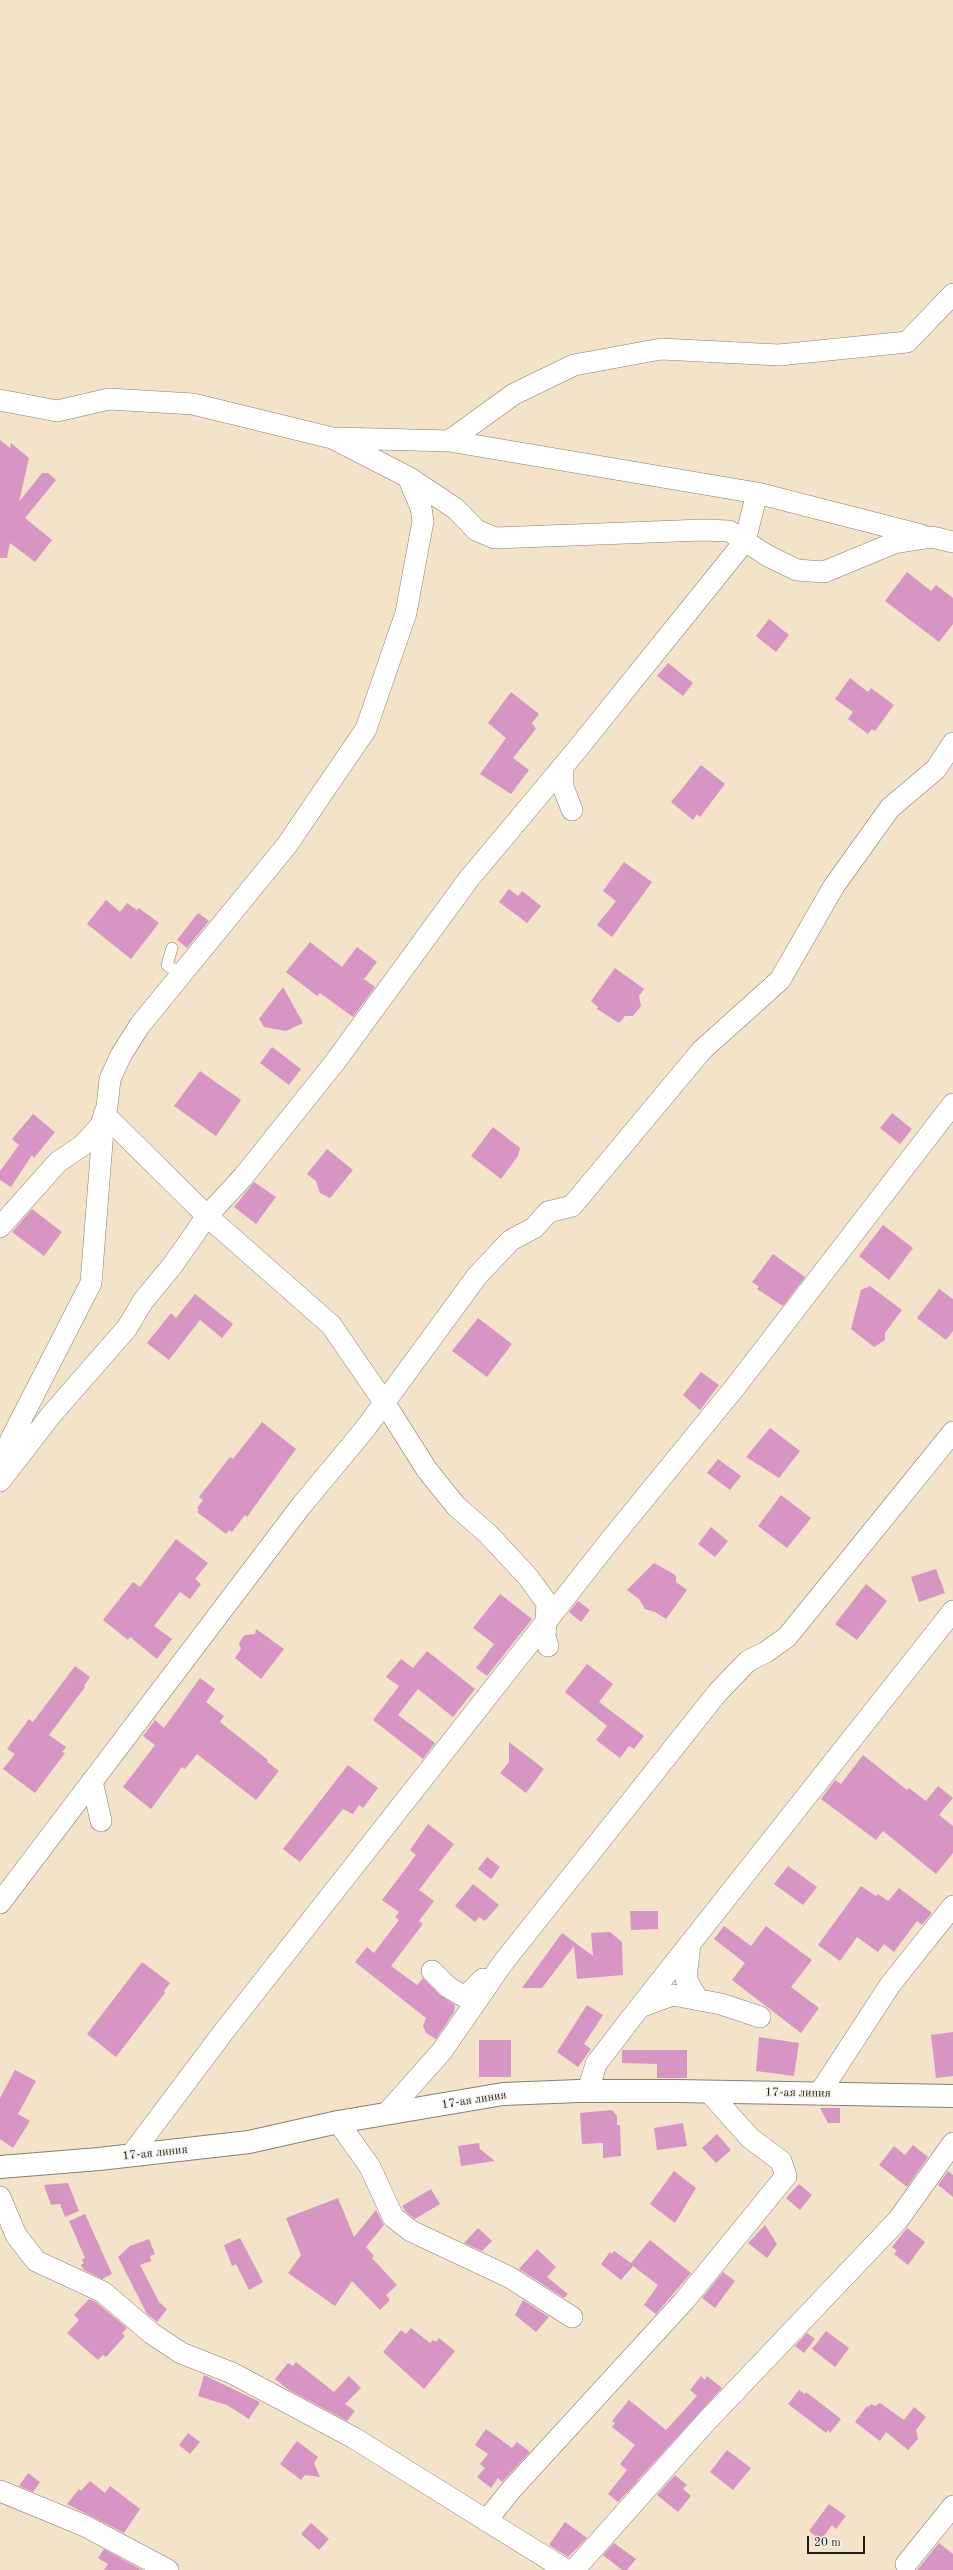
<!DOCTYPE html>
<meta charset="utf-8">
<style>
body{margin:0}
#map{position:relative;width:953px;height:2570px;overflow:hidden;background:#f2e3c9;font-family:"Old Standard TT",serif}
canvas{display:block}
.scale{position:absolute;left:807px;top:2536px;width:58px;height:18px;box-sizing:border-box;border:2px solid #1c1c1c;border-top:0;padding-left:5px;font-size:12px;line-height:14px;white-space:nowrap;color:#1c1c1c;-webkit-text-stroke:3px #f7f3e8;paint-order:stroke}
</style>
<div id="map">
<canvas width="953" height="2570"></canvas>
<div class="scale">20 m</div>
</div>
<script>
const g = document.querySelector('canvas').getContext('2d');
g.lineJoin = 'round';
function fill(path, color) { g.fillStyle = color; g.fill(path, 'evenodd'); }
function strokePath(path, color, width, dash) { g.strokeStyle = color; g.lineWidth = width; g.lineCap = dash ? 'butt' : 'round'; g.setLineDash(dash || []); g.stroke(path); }
function drawText(font, color, halo, rows, align = 'center') {
  g.font = font + ' "Old Standard TT",serif'; g.lineWidth = 3; g.setLineDash([]); g.textBaseline = 'middle'; g.strokeStyle = halo; g.fillStyle = color; for (const [text, x, y, turn = 0] of rows) {
    g.save(); g.translate(x, y); g.rotate((+turn || 0) * Math.PI / 180); g.textAlign = isNaN(turn) ? turn : align; if (halo) g.strokeText(text, 0, 0); g.fillText(text, 0, 0); g.restore();
  }
}
fill(new Path2D(`
 M0,440L10,448L11,443L29,458L19,502L42,473H48L56,480L25,518L52,540L35,562L10,543L7,558H0Z
 M907,572L931,591L936,585L953,598V624L939,642L885,601Z
 M769,619L789,635L776,652L756,636Z
 M668,663L693,683L683,696L657,676Z
 M850,678L868,692L871,688L894,705L875,731L872,729L868,734L848,719L853,712L835,699Z
 M511,692L539,714L532,723L536,729L513,758L529,770L511,794L480,774L506,738L488,723Z
 M701,765L725,784L700,817L697,814L693,820L671,802Z
 M624,862L652,882L612,937L597,925L616,901L603,891Z
 M509,889L518,896L522,891L541,906L527,923L499,902Z
 M106,900L120,912L127,903L137,910L139,908L159,923L131,959L87,924Z
 M198,913L209,921L187,948L177,940Z
 M310,942L342,967L357,947L377,962L364,979L375,987L353,1017L320,993L317,996L286,972Z
 M615,968L644,989L639,996L641,1006L633,1016H625L619,1023L597,1009L598,1007L591,1001Z
 M283,987L303,1023L286,1031L264,1027L259,1019Z
 M272,1047L301,1069L289,1085L260,1063Z
 M200,1071L241,1100L216,1136L174,1106Z
 M892,1113L912,1129L900,1144L880,1128Z
 M33,1114L55,1132L34,1158L32,1155L11,1187L0,1180V1171L19,1145L12,1139Z
 M493,1127L520,1148L518,1156L501,1179L471,1156Z
 M327,1149L353,1170L330,1198L320,1193L316,1181L307,1174Z
 M254,1182L276,1197L256,1224L234,1207Z
 M32,1209L62,1232L44,1256L12,1232Z
 M883,1225L913,1248L889,1280L859,1256Z
 M773,1254L805,1277L783,1306L757,1289L759,1287L752,1282Z
 M870,1286L902,1310L885,1333V1340L874,1347L851,1329L861,1290Z
 M939,1289L953,1299V1331L946,1340L917,1318Z
 M195,1294L233,1324L222,1338L200,1320L169,1360L147,1343L171,1313L176,1318Z
 M478,1318L512,1344L487,1377L452,1351Z
 M701,1372L719,1385L700,1410L683,1395Z
 M262,1422L296,1449L247,1517L245,1515L232,1532L229,1530L226,1534L197,1512L199,1510L197,1508L203,1500L199,1497L230,1457L233,1459Z
 M770,1428L800,1451L779,1478L746,1457Z
 M718,1459L741,1476L730,1490L707,1473Z
 M781,1495L811,1518L787,1548L758,1526Z
 M711,1527L728,1541L715,1557L698,1544Z
 M176,1539L208,1563L195,1579L201,1584L190,1599L180,1592L154,1626L172,1639L157,1659L130,1637L128,1640L103,1620L133,1582L140,1587Z
 M654,1563L672,1573L676,1576V1582L687,1590L666,1619L655,1612L645,1609L639,1599L627,1590Z
 M936,1569L945,1593L919,1602L911,1577Z
 M866,1584L887,1601L857,1640L835,1624Z
 M500,1594L532,1619L487,1676L476,1668L494,1644L473,1628Z
 M578,1601L590,1610L581,1622L569,1612Z
 M256,1629L284,1649L261,1679L235,1658L241,1649L239,1644L242,1638L245,1635L255,1634Z
 M427,1651L475,1689L453,1717L418,1689L398,1715L435,1743L423,1759L373,1720L399,1686L386,1677L401,1659L413,1668Z
 M587,1664L613,1684L599,1702L644,1736L634,1749L629,1746L620,1758L596,1740L607,1726L565,1692Z
 M75,1666L90,1677L84,1686L85,1687L49,1735L66,1747L62,1752L65,1753L35,1793L3,1769L15,1754L7,1749L29,1719L33,1722Z
 M200,1678L215,1689L206,1702L224,1716L220,1722L268,1760L267,1762L279,1771L256,1800L197,1754L185,1769L182,1767L151,1809L123,1787L155,1745L143,1736L155,1720L164,1728Z
 M509,1742L544,1769L526,1793L500,1773L509,1762Z
 M863,1755L907,1790L909,1788L926,1801L938,1786L953,1798L939,1815L953,1826V1853L936,1874L883,1831L876,1840L821,1799L835,1780L841,1784Z
 M348,1765L378,1788L363,1808L359,1805L353,1814L343,1809L300,1862L283,1849Z
 M428,1824L454,1844L419,1890L434,1901L419,1921L423,1924L391,1966L417,1985L423,1978L440,1995L455,2005L454,2012L436,2039L426,2033L423,2026L426,2018L355,1962L367,1947L374,1953L399,1920L395,1917L399,1912L382,1900L416,1855L410,1850Z
 M487,1857L500,1867L491,1879L478,1869Z
 M788,1866L817,1887L803,1905L774,1884Z
 M473,1884L499,1905L485,1921L479,1917L475,1922L455,1906Z
 M861,1886L876,1896L878,1894L888,1901L899,1888L932,1913L922,1925L917,1921L894,1952L884,1944L878,1952L857,1937L840,1961L818,1945Z
 M630,1911H658V1929L631,1930Z
 M724,1926L751,1946L766,1926L812,1960L791,1987L819,2008L801,2033L732,1980L745,1963L714,1939Z
 M610,1932L622,1942L623,1975L577,1979L574,1946L542,1988H522L562,1933L593,1956L591,1933Z
 M142,1962L170,1983L164,1991L165,1993L116,2057L87,2034Z
 M587,2005L603,2015L584,2044L591,2049L578,2067L557,2052Z
 M953,2032V2076L936,2078L931,2035Z
 M759,2037L799,2043L794,2076L756,2071Z
 M479,2040H511V2077H479Z
 M622,2050H687V2078H657V2064L622,2063Z
 M15,2070L36,2081L18,2114L30,2121L13,2148L0,2139V2098Z
 M820,2108H840V2123H828Z
 M612,2110L617,2116V2125H620L621,2156L603,2158V2143L582,2144L580,2113Z
 M683,2123L687,2146L657,2150L654,2128Z
 M717,2134L731,2150L716,2163L702,2148Z
 M479,2143L480,2149L495,2161L461,2166L458,2146Z
 M913,2145L928,2157L907,2187L879,2165L894,2146L905,2155Z
 M674,2171L696,2188L675,2223L650,2204Z
 M948,2171L953,2175V2197L938,2185Z
 M68,2183L79,2211L65,2217L60,2204L51,2205L44,2185Z
 M799,2184L812,2195L800,2210L786,2198Z
 M431,2189L440,2204L415,2219L406,2212L402,2206Z
 M338,2198L354,2237L376,2210L384,2225L366,2247L374,2256L372,2258L397,2285L386,2295L390,2300L380,2310L352,2281L335,2306L288,2273L301,2255L286,2218Z
 M85,2214L112,2274L102,2279L84,2270L81,2265L84,2263L82,2259L85,2258L69,2221Z
 M765,2225L777,2244L767,2258L748,2243Z
 M478,2228L492,2241L482,2251L464,2243Z
 M907,2228L925,2242L908,2265L894,2254L897,2251L892,2247Z
 M240,2238L263,2282L249,2290L236,2264L232,2266L224,2245Z
 M149,2239L155,2254L150,2256L151,2261L140,2265L159,2302L167,2309L157,2322L147,2314L118,2257L130,2246Z
 M650,2240L691,2273L656,2314L644,2305L658,2285L633,2266L621,2280L601,2264L610,2252L612,2254L614,2251L631,2263Z
 M537,2249L556,2267L547,2277L568,2294L564,2298L519,2269Z
 M723,2272L735,2281L715,2308L702,2298Z
 M89,2299L96,2302L127,2328L122,2333L125,2336L106,2357L103,2355L98,2360L67,2333L79,2320L74,2315Z
 M523,2300L549,2317L536,2332L515,2315Z
 M411,2328L430,2343L433,2340L436,2342L439,2338L455,2351L424,2389L383,2352L401,2330L406,2334Z
 M826,2331L849,2348L835,2367L812,2349Z
 M807,2333L815,2339L804,2353L795,2346Z
 M296,2362L334,2392L349,2376L361,2388L345,2404L355,2411L347,2421L289,2390L275,2379L288,2363L293,2366Z
 M204,2375L260,2402L249,2419L227,2405L198,2396Z
 M701,2376L705,2380L707,2376L722,2388L638,2480L637,2478L638,2481L618,2502L608,2494L627,2470L620,2464L635,2445L612,2427L615,2423L612,2421L629,2400L666,2430L697,2396L690,2390Z
 M799,2390L805,2394L806,2392L841,2419L830,2433L828,2430L826,2433L788,2404Z
 M880,2403L904,2420L914,2407L926,2417L916,2430L918,2439L908,2450L886,2432L880,2441L855,2422L867,2406L868,2407L871,2404L875,2406Z
 M486,2429L512,2448L517,2442L530,2452L502,2482L498,2478L491,2488L477,2477L485,2468L480,2464L488,2454L475,2445Z
 M188,2433L200,2442L190,2454L179,2445Z
 M297,2441L318,2457L314,2463L320,2477L305,2475L301,2480L280,2464Z
 M727,2450L751,2468L733,2490L710,2472Z
 M28,2473L40,2482L33,2492L19,2486Z
 M675,2475L687,2485L683,2489L691,2496L678,2512L657,2495Z
 M90,2481L105,2493L110,2486L140,2509L124,2533L67,2504L79,2489L81,2491Z
 M829,2504L846,2516L836,2529L832,2525L821,2540L809,2531Z
 M565,2522L587,2538L568,2557L549,2545Z
 M311,2523L329,2539L319,2550L301,2534Z
 M614,2543L636,2559L627,2570H622L603,2555Z
 M939,2543L953,2554V2570H917Z
 M104,2549L142,2570H104L108,2564L98,2558Z`), '#d795c4');
const service = new Path2D(`
 M172,948L167,965L181,974`);
const minor = new Path2D(`
 M0,400L57,411L109,399L193,404L332,438L408,477L456,509L476,530L495,538L703,530L729,531L768,556L797,570L824,572L894,543L932,537L953,542
 M339,438L449,441L514,394L574,365L661,349L779,355L907,342L953,294
 M757,493L921,535
 M563,767V787L572,810
 M104,1114L207,1216L331,1325L384,1402L427,1470L456,1506L488,1534L528,1577L547,1603L545,1637L548,1646
 M0,1227L58,1162L83,1145L101,1125L107,1107L110,1079L121,1055L140,1025L287,845L366,729L406,613L423,521L421,508L408,477
 M0,1465L12,1437L91,1283L104,1117
 M0,1481L51,1415L127,1328L143,1301L172,1266L207,1216L243,1177L335,1062L468,880L575,752L745,541L757,493L449,441
 M92,1781L101,1821
 M0,1903L301,1506L365,1429L477,1276L511,1240L534,1228L548,1212L572,1206L702,1050L780,980L834,886L890,808L936,769L953,743
 M690,1944L686,1979L698,2000
 M432,1971L448,1987L465,1997L483,1979
 M640,2007L673,1995L721,2004L760,2017
 M588,2091L596,2064L632,2017L953,1611
 M819,2094L890,1985L953,1906
 M387,2113L442,2051L502,1964L718,1692L748,1661L766,1652L787,1637L953,1432
 M338,2122L370,2167L393,2217L411,2231L509,2277L572,2317
 M131,2155L225,2030L608,1543L736,1386L953,1104
 M0,2197L16,2235L36,2261L103,2292L151,2333L181,2353L232,2373L354,2438L566,2570
 M0,2491L85,2526L168,2570
 M486,2521L511,2490L684,2301L786,2176L781,2161L750,2138L709,2092
 M906,2564L953,2506
 M574,2570L704,2424L898,2220L953,2143`);
const tertiary = new Path2D(`
 M0,2167L99,2159L249,2142L338,2122L503,2094L579,2091H677L953,2096`);
strokePath(service, '#878072', 12);
strokePath(minor, '#878072', 22);
strokePath(tertiary, '#878072', 24);
strokePath(service, '#fff', 11);
strokePath(minor, '#fff', 21);
strokePath(tertiary, '#fff', 22);
drawText('12px', '#1c1c1c', '#f7f3e8', [
 ["17-ая линия",798,2093,1],
 ["17-ая линия",474,2100,-9],
 ["17-ая линия",155,2153,-6]
]);
</script>
